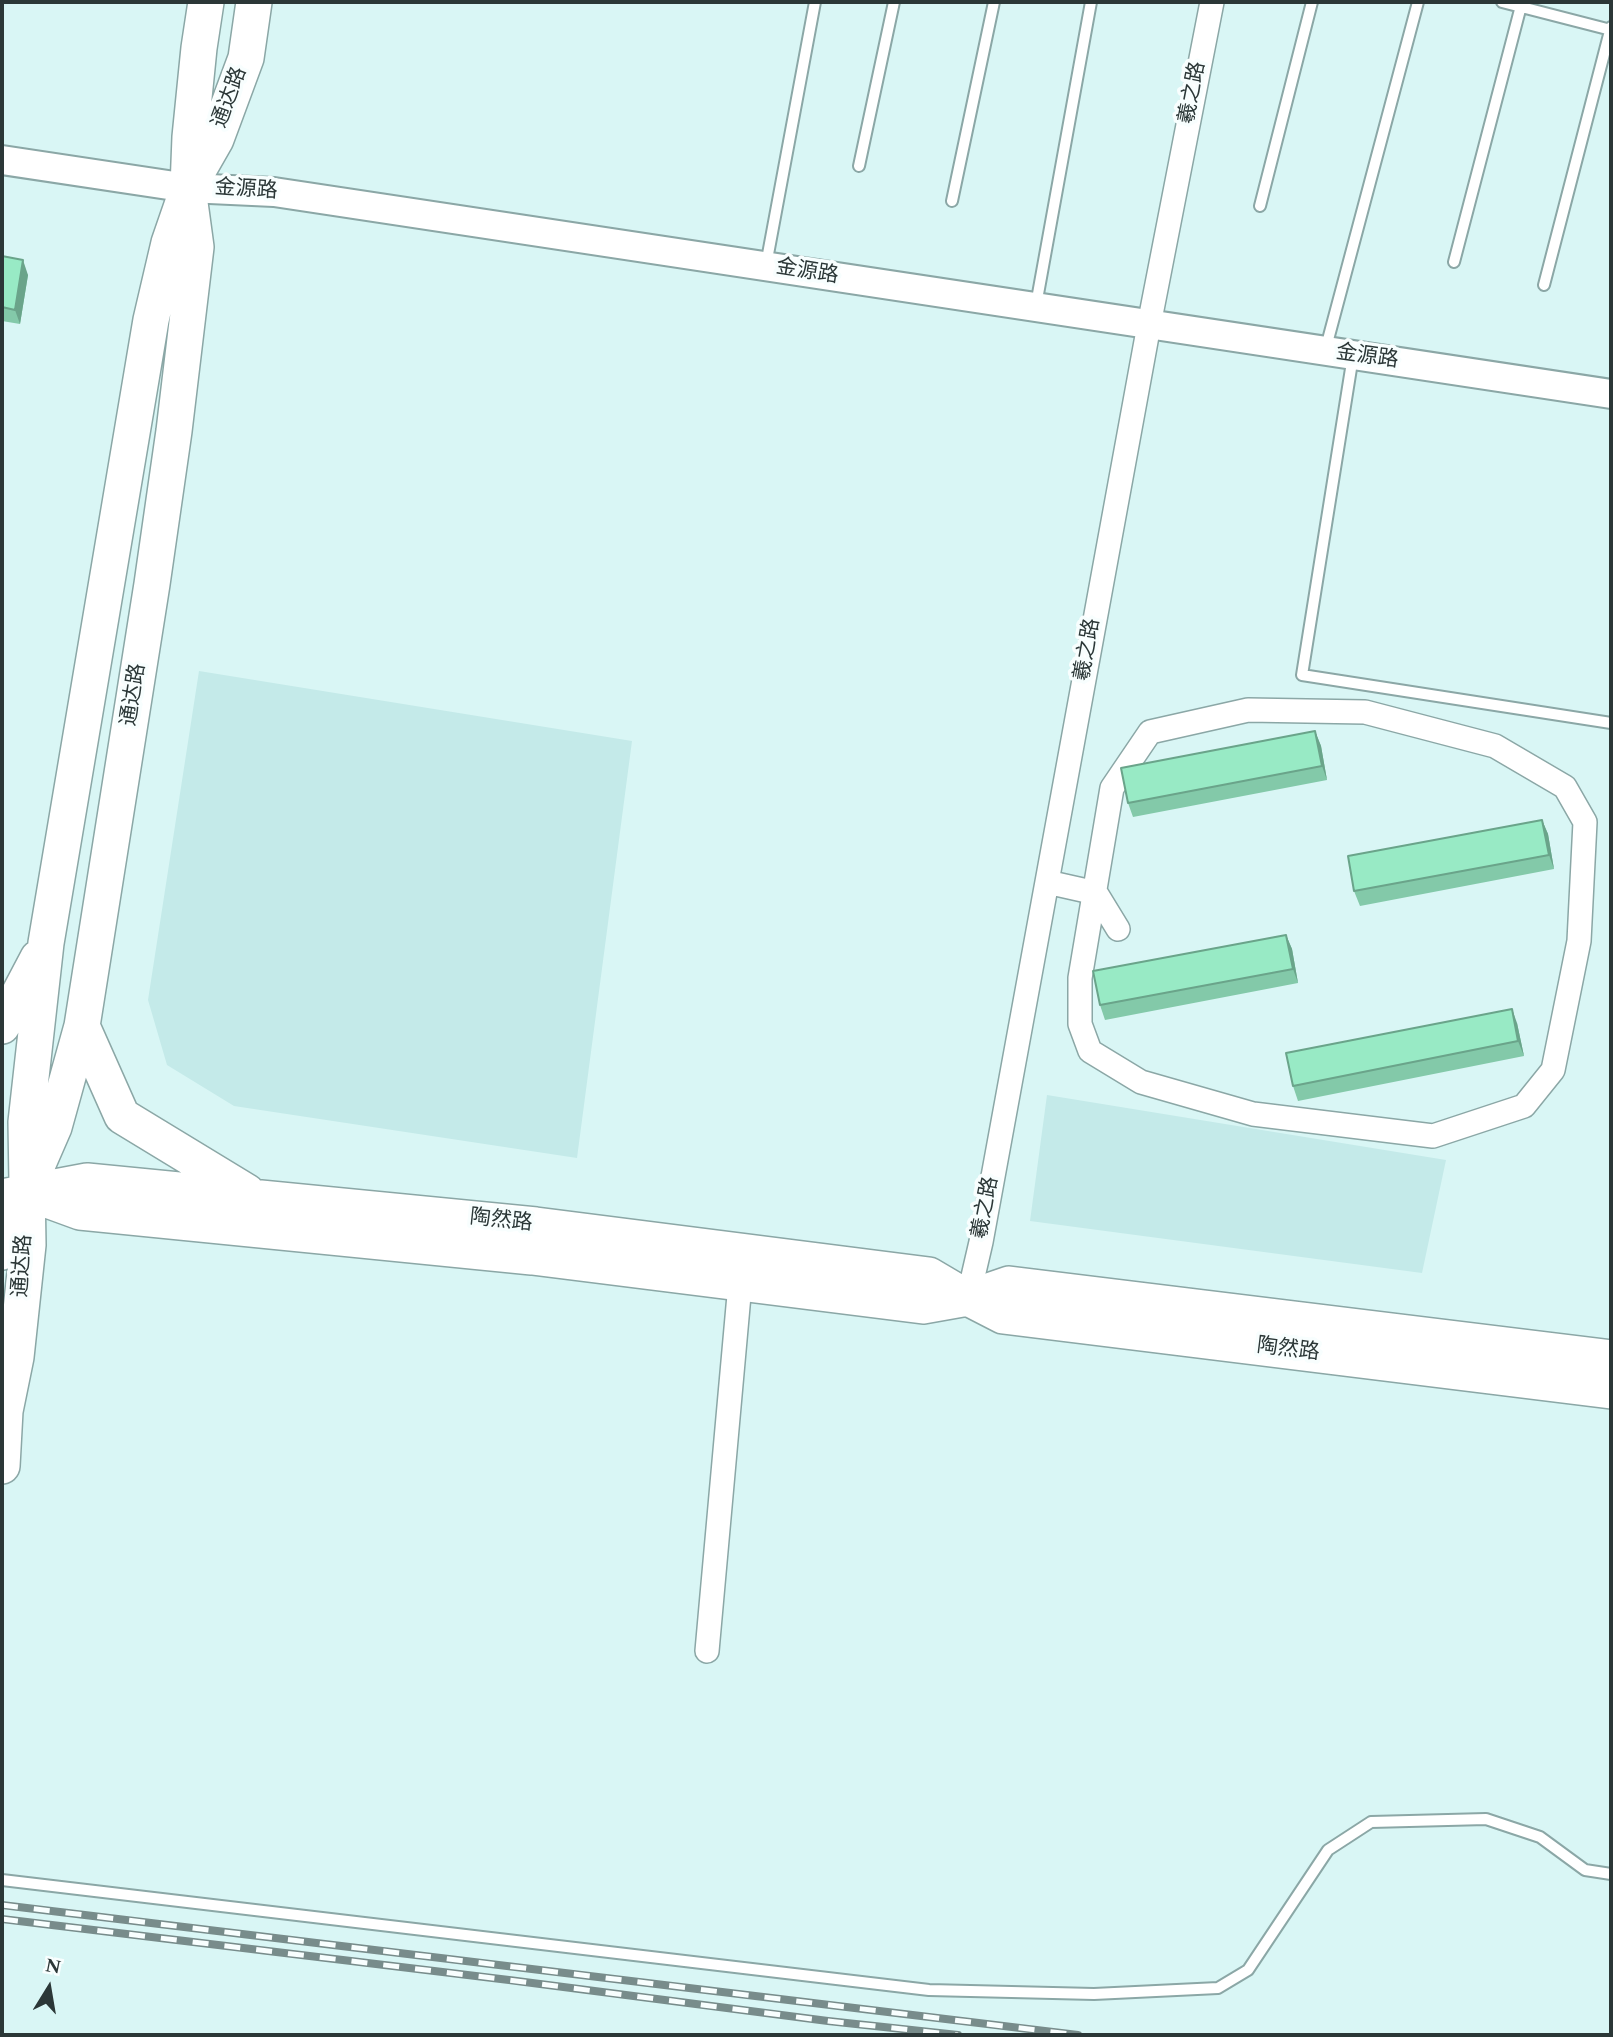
<!DOCTYPE html>
<meta charset="utf-8">
<style>
body{margin:0}
#map{position:relative;width:1613px;height:2037px;overflow:hidden;background:#d9f6f5;font-family:Spectral,serif}
canvas{display:block}
.frame{position:absolute;inset:0;border:4px solid #2b3737;pointer-events:none}
.north{position:absolute;left:14px;top:1953px;width:70px;height:70px;-webkit-text-stroke:5px #f8fefe;paint-order:stroke;rotate:11deg;font-size:19px;font-weight:700;line-height:28px;text-align:center;color:#2b3737}
.north::after{content:'';display:block;margin:auto;width:24px;height:32px;background:#2b3737;clip-path:polygon(50% 0,100% 100%,50% 72%,0 100%)}
</style>
<div id="map">
<canvas width="1613" height="2037"></canvas>
<div class="frame"></div>
<div class="north">N</div>
</div>
<script>
const g = document.querySelector('canvas').getContext('2d');
g.lineJoin = 'round';
function fill(path, color) { g.fillStyle = color; g.fill(path, 'evenodd'); }
function strokePath(path, color, width, dash) { g.strokeStyle = color; g.lineWidth = width; g.lineCap = dash ? 'butt' : 'round'; g.setLineDash(dash || []); g.stroke(path); }
function drawText(font, color, halo, rows, align = 'center') {
  g.font = font + ' Spectral,"Noto Sans SC",serif'; g.lineWidth = 7; g.setLineDash([]); g.textBaseline = 'middle'; g.strokeStyle = halo; g.fillStyle = color; for (const [text, x, y, turn = 0] of rows) {
    g.save(); g.translate(x, y); g.rotate((+turn || 0) * Math.PI / 180); g.textAlign = isNaN(turn) ? turn : align; if (halo) g.strokeText(text, 0, 0); g.fillText(text, 0, 0); g.restore();
  }
}
fill(new Path2D(`
 M199,671L632,741L577,1158L234,1106L167,1065L148,1000Z
 M1047,1095L1446,1160L1422,1273L1030,1221Z`), '#c4eae9');
const service = new Path2D(`
 M1502,2L1611,30
 M859,166L894,2
 M952,201L994,2
 M1260,206L1312,2
 M1454,262L1522,2
 M766,265L815,2
 M1544,285L1611,27
 M1036,305L1091,2
 M1325,351L1418,2
 M1353,356L1302,675L1611,723
 M2,1880L929,1990L1094,1994L1218,1988L1248,1970L1328,1850L1371,1822L1486,1819L1540,1837L1585,1870L1611,1874`);
const minor = new Path2D(`
 M1248,710L1365,712L1495,746L1565,787L1585,822L1579,941L1553,1070L1524,1106L1433,1136L1253,1114L1141,1082L1090,1051L1080,1024V978L1112,788L1150,732Z
 M1047,882L1096,893L1118,929
 M968,1298L981,1242L1149,325L1212,2
 M707,1651L740,1284`);
const tertiary = new Path2D(`
 M2,160L188,188L274,192L1611,394`);
const primary = new Path2D(`
 M2,1026L38,958
 M82,1026L122,1116L247,1192
 M28,1193L80,1212L532,1257L923,1306L968,1298L1009,1284L1611,1358
 M2,1197L87,1181L536,1225L929,1275L968,1298L1003,1316L1611,1391
 M2,1252L4,1242L54,1127L82,1026L152,584L174,431L196,247L188,188L190,137L199,48L206,2
 M2,1421L5,1411L16,1357L28,1245L26,1122L46,943L151,320L169,243L188,188L216,139L246,58L254,2
 M2,1466L5,1411`);
strokePath(service, '#8ba7a6', 14);
strokePath(minor, '#8ba7a6', 26);
strokePath(tertiary, '#8ba7a6', 32);
strokePath(primary, '#8ba7a6', 38);
strokePath(service, '#fff', 10);
strokePath(minor, '#fff', 23);
strokePath(tertiary, '#fff', 28);
strokePath(primary, '#fff', 35);
const rail = new Path2D(`
 M2,1905L1078,2035
 M2,1919L509,1980L828,2021L958,2035`);
strokePath(rail, '#788c8b', 8);
strokePath(rail, '#f8fefe', 5, [16]);
fill(new Path2D(`
 M2,256L28,275L20,324L2,321Z
 M1315,731L1321,746L1327,780L1133,817L1128,803Z
 M1542,820L1548,834L1554,869L1360,906L1354,891Z
 M1286,935L1292,949L1298,983L1105,1020L1100,1005Z
 M1517,1023L1524,1056L1298,1101L1293,1086Z`), '#83c9a9');
fill(new Path2D(`
 M23,260L28,275L20,324L15,310Z
 M1315,731L1321,746L1327,780L1322,766Z
 M1542,820L1548,834L1554,869L1549,855Z
 M1286,935L1292,949L1298,983L1293,969Z
 M1512,1009L1517,1023L1524,1056L1518,1041Z`), '#6aa48a');
const building = new Path2D(`
 M2,256L23,260L15,310L2,307Z
 M1315,731L1322,766L1128,803L1121,768Z
 M1542,820L1549,855L1354,891L1348,856Z
 M1286,935L1293,969L1100,1005L1093,971Z
 M1512,1009L1518,1041L1293,1086L1286,1053Z`);
fill(building, '#98eac5');
strokePath(building, '#6aa48a', 2);
drawText('21px', '#2b3737', '#f8fefe', [
 ["羲之路",1194,93,-79],
 ["通达路",231,98,-70],
 ["金源路",246,191,4],
 ["金源路",807,273,9],
 ["金源路",1367,358,8],
 ["羲之路",1089,650,-80],
 ["通达路",135,695,-81],
 ["羲之路",987,1208,-79],
 ["陶然路",501,1222,6],
 ["通达路",24,1266,-86],
 ["陶然路",1288,1351,7]
]);
</script>
